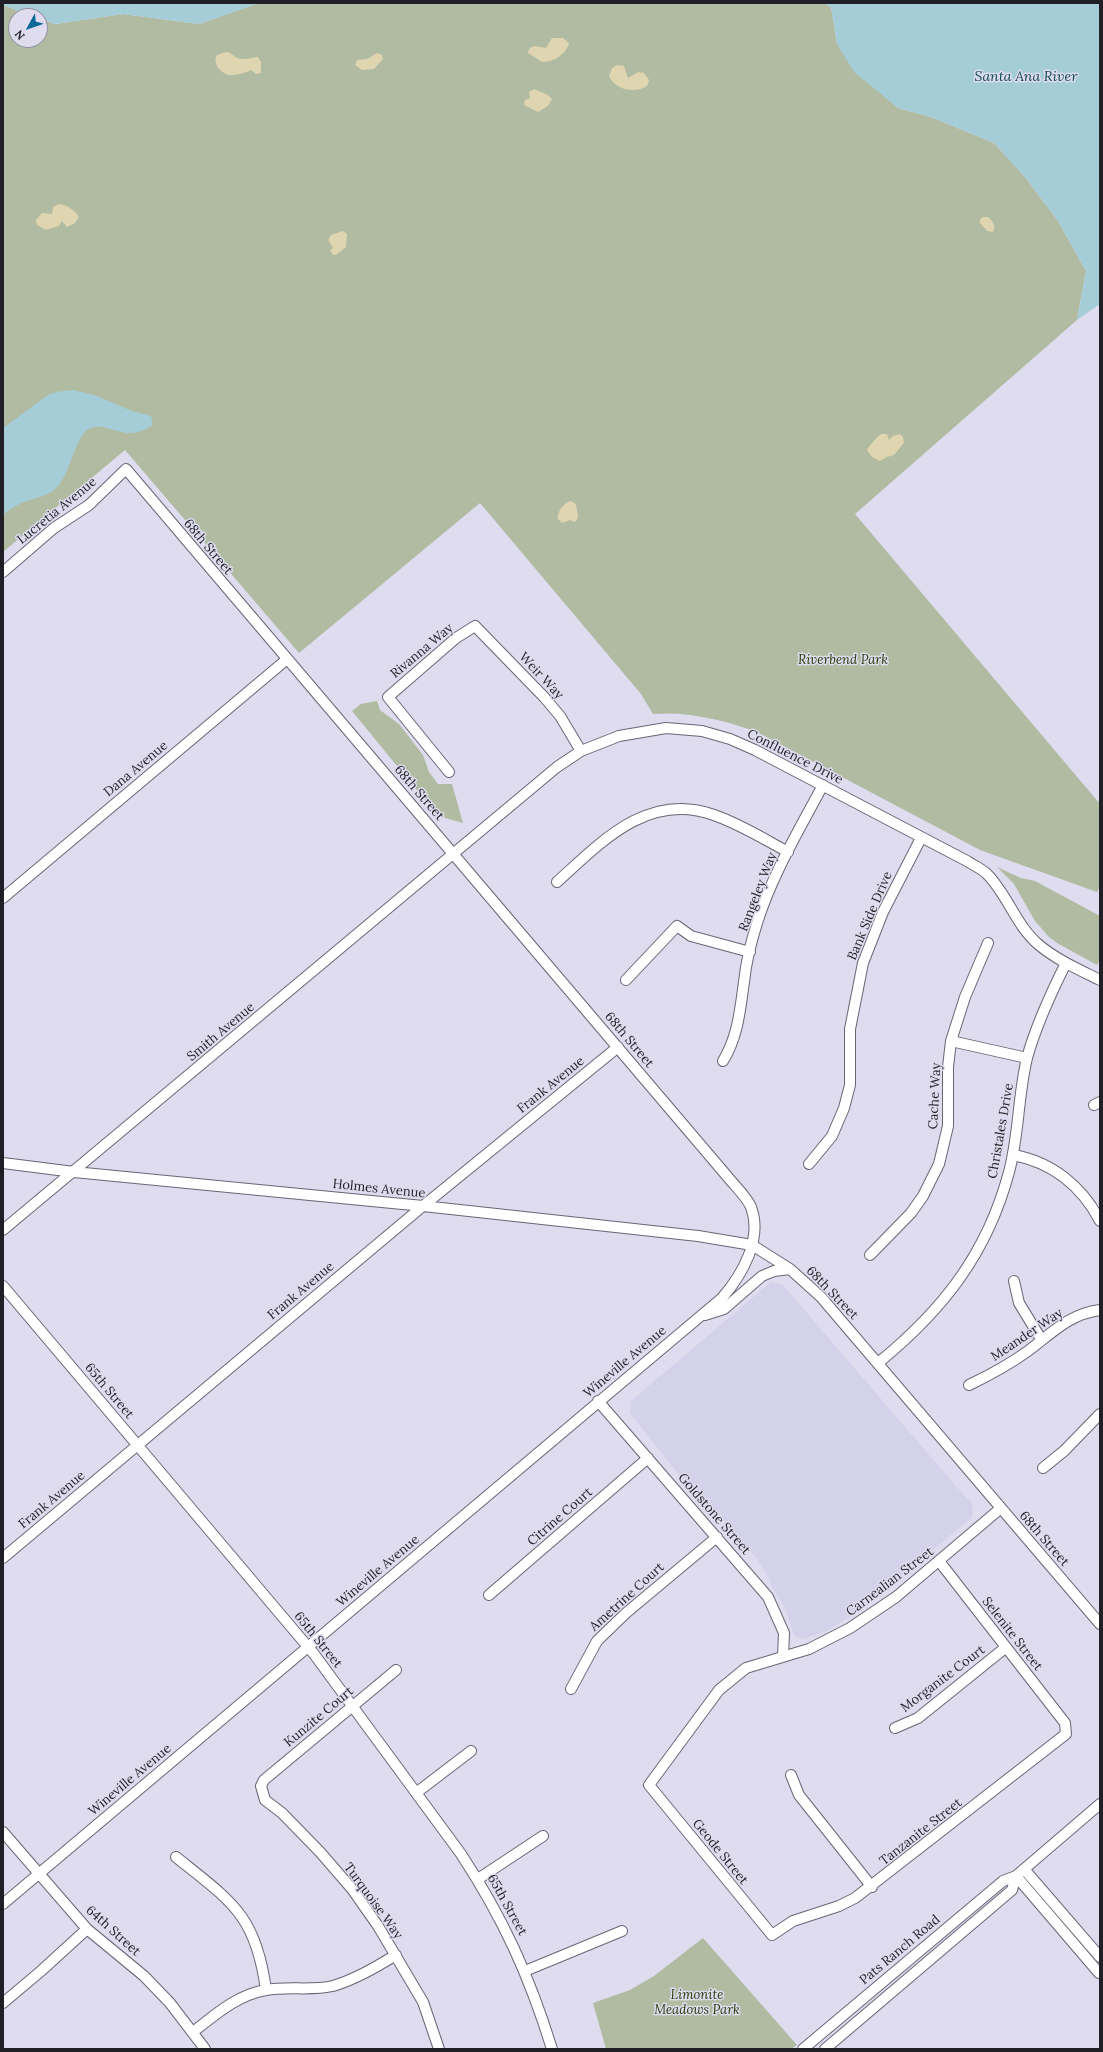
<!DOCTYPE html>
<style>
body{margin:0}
#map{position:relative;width:1103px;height:2052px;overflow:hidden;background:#dedcee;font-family:Lora,serif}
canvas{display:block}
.frame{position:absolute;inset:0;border:4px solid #201f25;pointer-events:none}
.north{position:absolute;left:8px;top:8px;width:40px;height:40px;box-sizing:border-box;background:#dedcee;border:1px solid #92909e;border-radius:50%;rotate:230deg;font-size:11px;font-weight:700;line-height:16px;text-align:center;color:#201f25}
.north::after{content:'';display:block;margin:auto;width:14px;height:18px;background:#0a6897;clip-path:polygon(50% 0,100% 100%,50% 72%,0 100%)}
</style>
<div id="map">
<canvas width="1103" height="2052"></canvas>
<div class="frame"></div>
<div class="north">N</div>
</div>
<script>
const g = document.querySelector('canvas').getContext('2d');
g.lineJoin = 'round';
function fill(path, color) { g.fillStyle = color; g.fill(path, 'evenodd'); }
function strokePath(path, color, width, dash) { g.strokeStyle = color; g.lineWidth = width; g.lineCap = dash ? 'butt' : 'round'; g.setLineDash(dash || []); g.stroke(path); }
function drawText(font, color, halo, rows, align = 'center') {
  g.font = font + ' Lora,serif'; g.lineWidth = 3; g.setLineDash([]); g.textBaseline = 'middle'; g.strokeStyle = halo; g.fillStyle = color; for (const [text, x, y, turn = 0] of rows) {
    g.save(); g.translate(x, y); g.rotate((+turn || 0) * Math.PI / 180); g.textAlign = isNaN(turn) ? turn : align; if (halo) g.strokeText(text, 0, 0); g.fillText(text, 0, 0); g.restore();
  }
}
fill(new Path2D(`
 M771,1282L782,1284L962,1493L973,1504L972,1517L858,1612L827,1631L803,1639L794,1635L785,1608L773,1589L769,1578L757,1559L703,1496L694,1494L630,1413L631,1401Z`), '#d4d1ea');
fill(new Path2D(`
 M259,3H823L831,7L837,44L898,108L931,117L994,143L1025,177L1058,221L1086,271L1077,320L855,514L1100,804V886L1097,892L980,850L757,732C724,720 688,711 653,714L641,694L480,503L299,653L125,450L3,552V5L32,16H16V40H40V19L55,24L123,14L199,24Z
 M377,701L380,710L399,724L423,755L429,772L438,784H452L463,823L438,816L352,711L361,704Z
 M997,867L1021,878L1035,881L1100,916V959L1097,965L1057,943L1048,936L1035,921L1014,884Z
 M703,1938L797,2045L791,2049H606L593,2003L630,1990L654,1976Z`), '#b0bba2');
fill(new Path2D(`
 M552,38H563L569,43C566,55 553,62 542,62L528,53L529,49L534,46L546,48Z
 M226,52C233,53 232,56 238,58C244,61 252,57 258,57L261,62V73L256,74L251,70C248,72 234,76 230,75C221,74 212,63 217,55Z
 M377,53L382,55L383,59L374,69L362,70L355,65L357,60L367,59Z
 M617,65L624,66L628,78L638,72L644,73L649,80L647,86C635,94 615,90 609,76L612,68Z
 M534,89L548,95L552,99L548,106L538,112L524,105L525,100L530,98L529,92Z
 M59,204C66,204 76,211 79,217L75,223L67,227L62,221L59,226L46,230L37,225L36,220L42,213L52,214L53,207Z
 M983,217H988C993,221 996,226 993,232L987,231L980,223V219Z
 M343,231L347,234L346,247L336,255H333L330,250L333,248L328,240L331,235Z
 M881,434H887L889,440L893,436L900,434L903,437L904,443L894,455L887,457L880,461L872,457L867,450C869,446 877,437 881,434Z
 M571,501L576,504C576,511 581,517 575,522L570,520L562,523L558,519C557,512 563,503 571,501Z`), '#dfd5b0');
fill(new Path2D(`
 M3,3H259L199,24L123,14L55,24L40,19V16H32L3,5Z
 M823,3H1100V304L1077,320L1086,271L1058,221L1025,177L994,143L931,117L898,108L854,72L837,44L831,7Z
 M73,390L94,395L132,411L151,416L153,425C146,429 139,433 131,433C118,434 101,422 89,429C75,437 70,472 59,485C49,497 37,497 24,502C16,505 9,510 3,515V428L48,395L56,392Z`), '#a5cdd8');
const minor = new Path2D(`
 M3,572L54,528L89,505L126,469L732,1182C739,1190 747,1198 751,1207C763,1239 742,1275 722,1298L3,1904
 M449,772L388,697L456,638L475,626L544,697L560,716L581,751
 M557,882C601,842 648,791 714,815C740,824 764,839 788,852
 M3,898L286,660
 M626,980L677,926L691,936L750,952
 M951,1041L1027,1058
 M723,1061C738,1036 740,1011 744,982C746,962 751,942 757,923C772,875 799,830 823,785
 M1094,1105L1100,1102
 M1013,1155C1052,1162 1082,1186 1100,1221
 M3,1163L74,1172L423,1206L698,1236L752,1245L790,1269L821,1297L1100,1624
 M809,1164L832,1136L844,1108L850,1085V1029L863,963L883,912L921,838
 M3,1230L557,767L581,751L619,736L666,728L702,731L730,739L755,750L967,861C973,865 982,869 987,874C1008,895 1016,926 1039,945C1057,960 1080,970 1100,980
 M870,1255L911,1213L923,1196L939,1164L948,1126V1067L951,1041L965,997L988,943
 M1014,1281L1019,1303L1041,1339
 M3,1286L314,1654L461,1854C503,1918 529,1975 552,2049
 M705,1315L724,1309L762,1276L774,1271L790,1269
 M878,1363C943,1310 987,1254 1009,1172C1019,1135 1018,1095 1027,1058C1036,1025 1051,993 1066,963
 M969,1385C990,1375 1010,1364 1028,1351C1052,1333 1069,1314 1100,1310
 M598,1401L768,1597L784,1633L783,1656
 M1043,1468L1064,1451L1100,1414
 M3,1558L423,1206L618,1047
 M939,1561L1065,1723L1066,1734L855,1898L839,1906L793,1921L772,1935L649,1785L719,1690L746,1668L809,1649L850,1628L896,1597L1001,1508
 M489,1595L648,1458
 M396,1670L264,1780L261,1786L265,1800L282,1813L320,1852L352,1889L378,1926L423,2002L439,2049
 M571,1689L597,1641L626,1613L717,1537
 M895,1728L918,1718L1005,1648
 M791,1775L799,1795L872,1887
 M416,1793L471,1751
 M3,1832L87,1929L144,1976L170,2003L205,2049
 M176,1857C232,1902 256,1915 266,1990
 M1024,1869L1100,1957
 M1016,1876L1099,1973
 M478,1879L543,1836
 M525,1971L622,1931
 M3,2003L41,1971L87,1929
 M193,2032C216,2014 237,1995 266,1990C288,1986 312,1991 333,1986C356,1979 376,1967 396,1955
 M803,2049L1003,1881L1016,1876L1100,1804
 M825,2049L1012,1890L1016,1876`);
strokePath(minor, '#686675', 12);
strokePath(minor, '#fff', 10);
drawText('13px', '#201f25', '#dedcee', [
 ["Lucretia Avenue",57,511,-39],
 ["68th Street",208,547,50],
 ["Rivanna Way",422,651,-40],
 ["Weir Way",541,676,47],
 ["Confluence Drive",795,757,27],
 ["Dana Avenue",136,769,-40],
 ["68th Street",419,793,49],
 ["Rangeley Way",758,892,-69],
 ["Bank Side Drive",870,916,-67],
 ["Smith Avenue",221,1032,-40],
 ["68th Street",629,1040,50],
 ["Frank Avenue",551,1085,-39],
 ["Cache Way",935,1096,-87],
 ["Christales Drive",1001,1131,-80],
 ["Holmes Avenue",379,1189,6],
 ["Frank Avenue",301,1291,-40],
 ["68th Street",832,1293,46],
 ["Meander Way",1027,1335,-34],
 ["Wineville Avenue",625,1362,-40],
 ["65th Street",109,1391,50],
 ["Frank Avenue",52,1500,-40],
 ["Goldstone Street",714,1514,49],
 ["Citrine Court",560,1517,-41],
 ["68th Street",1044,1539,49],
 ["Wineville Avenue",378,1571,-40],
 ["Carnealian Street",890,1582,-37],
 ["Ametrine Court",627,1597,-42],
 ["Selenite Street",1012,1634,52],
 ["65th Street",318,1640,51],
 ["Morganite Court",943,1679,-37],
 ["Kunzite Court",319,1717,-40],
 ["Wineville Avenue",130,1780,-40],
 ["Tanzanite Street",921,1832,-38],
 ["Geode Street",720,1852,51],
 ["Turquoise Way",373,1901,54],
 ["65th Street",507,1905,61],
 ["64th Street",113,1931,42],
 ["Pats Ranch Road",900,1950,-40]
]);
drawText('italic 13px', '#293a08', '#dedcee', [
 ["Riverbend Park",843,660],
 ["Limonite",697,1995],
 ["Meadows Park",697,2010]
]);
drawText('italic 14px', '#0c4754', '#dedcee', [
 ["Santa Ana River",1026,77]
]);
</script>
